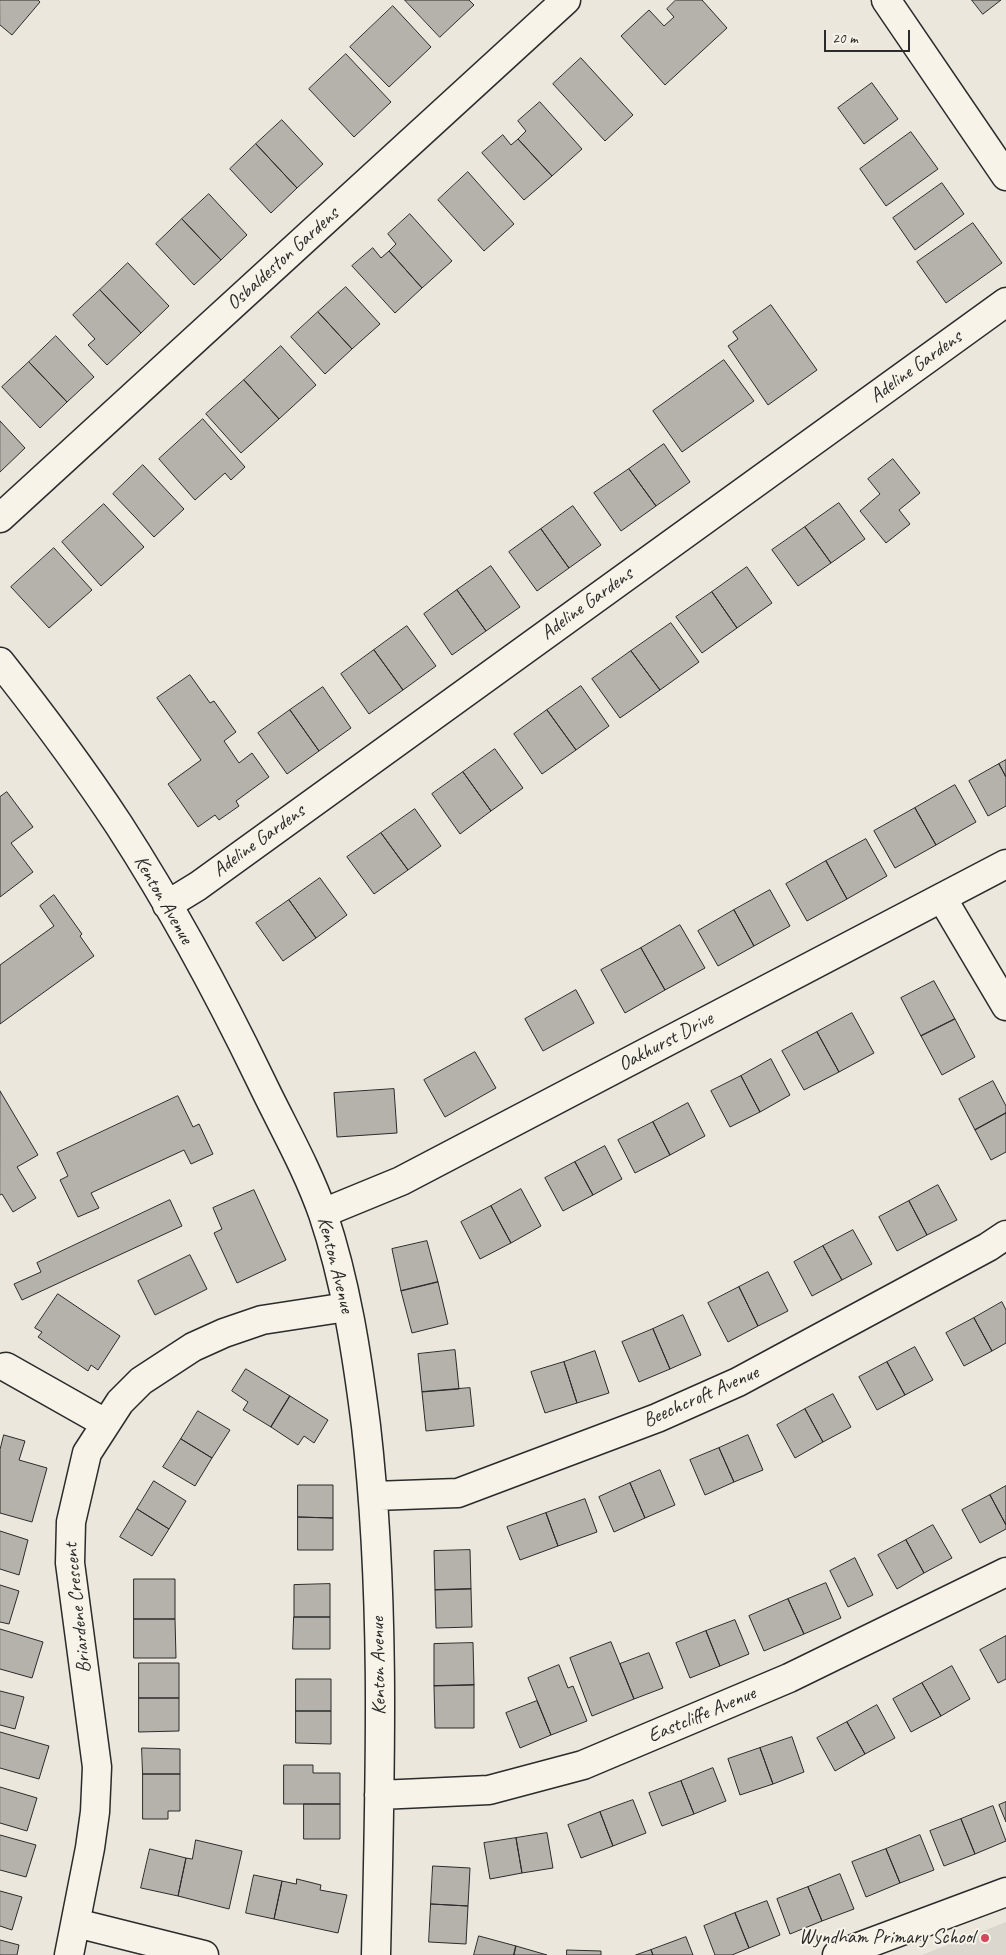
<!DOCTYPE html>
<style>
body{margin:0}
#map{position:relative;width:1006px;height:1955px;overflow:hidden;background:#ebe7dd;font-family:Caveat,sans-serif}
canvas{display:block}
.scale{position:absolute;left:824px;top:30px;width:86px;height:22px;box-sizing:border-box;border:2px solid #2b2b2b;border-top:0;padding-left:6px;font-size:15px;line-height:18px;white-space:nowrap;color:#2b2b2b;-webkit-text-stroke:4px #f7f3e8;paint-order:stroke}
</style>
<div id="map">
<canvas width="1006" height="1955"></canvas>
<div class="scale">20 m</div>
</div>
<script>
const g = document.querySelector('canvas').getContext('2d');
g.lineJoin = 'round';
function fill(path, color) { g.fillStyle = color; g.fill(path, 'evenodd'); }
function strokePath(path, color, width, dash) { g.strokeStyle = color; g.lineWidth = width; g.lineCap = dash ? 'butt' : 'round'; g.setLineDash(dash || []); g.stroke(path); }
function drawText(font, color, halo, rows, align = 'center') {
  g.font = font + ' Caveat,sans-serif'; g.lineWidth = 4; g.setLineDash([]); g.textBaseline = 'middle'; g.strokeStyle = halo; g.fillStyle = color; for (const [text, x, y, turn = 0] of rows) {
    g.save(); g.translate(x, y); g.rotate((+turn || 0) * Math.PI / 180); g.textAlign = isNaN(turn) ? turn : align; if (halo) g.strokeText(text, 0, 0); g.fillText(text, 0, 0); g.restore();
  }
}
fill(new Path2D(`
 M1006,1922V1955H922Z`), '#dbd7ce');
const building = new Path2D(`
 M0,0H38L40,2L12,35L0,25Z
 M405,0H469L474,5L440,37Z
 M676,0H702L727,28L665,85L621,36L649,10L664,26L674,17L667,9Z
 M972,0H1001L983,14Z
 M393,6L431,47L389,87L350,47Z
 M346,54L391,102L354,137L309,89Z
 M581,58L633,115L605,141L553,84Z
 M872,83L898,119L864,144L838,108Z
 M540,102L582,149L552,176L518,139L526,131L518,121Z
 M282,120L323,164L297,188L256,144Z
 M911,132L938,169L886,206L860,169Z
 M503,135L511,145L518,139L552,176L524,200L482,153Z
 M256,144L297,188L271,213L230,169Z
 M468,172L514,224L484,251L438,200Z
 M942,183L964,214L915,250L893,218Z
 M209,194L247,235L221,260L182,219Z
 M410,214L452,261L422,288L389,251L396,244L388,234Z
 M182,219L221,260L194,285L156,244Z
 M973,223L1002,263L946,303L917,262Z
 M373,248L381,258L389,251L422,288L395,313L352,266Z
 M128,263L169,306L141,333L100,290Z
 M346,287L380,324L352,349L318,312Z
 M100,290L141,333L107,365L88,345L95,339L73,315Z
 M771,305L817,370L768,405L728,346L738,339L733,332Z
 M318,312L352,349L325,374L291,337Z
 M56,336L94,377L67,402L29,362Z
 M281,346L316,385L279,419L244,380Z
 M724,360L754,401L682,452L653,411Z
 M29,362L67,402L40,428L2,387Z
 M244,380L279,419L241,453L206,414Z
 M203,419L245,467L231,480L225,473L195,500L159,459Z
 M0,421L25,448L0,472Z
 M664,444L690,482L656,506L629,469Z
 M893,459L920,493L899,510L910,524L886,543L860,511L880,494L868,479Z
 M143,465L184,509L154,537L113,494Z
 M629,469L656,506L621,531L594,493Z
 M839,503L865,539L831,563L805,527Z
 M104,504L144,547L101,586L62,542Z
 M573,506L601,545L569,568L541,529Z
 M805,527L831,563L798,586L772,550Z
 M541,529L569,568L537,591L509,552Z
 M54,548L92,590L49,628L11,587Z
 M491,566L520,607L486,631L457,590Z
 M747,567L772,603L737,628L712,592Z
 M457,590L486,631L452,655L424,614Z
 M712,592L737,628L702,653L676,617Z
 M671,623L699,662L660,690L631,651Z
 M407,626L436,666L403,690L374,650Z
 M374,650L403,690L369,714L341,674Z
 M631,651L660,690L620,718L592,679Z
 M190,675L210,703L214,701L236,732L224,741L239,763L252,753L269,777L236,801L239,806L219,820L215,815L198,827L168,784L201,760L157,698Z
 M581,686L609,726L576,750L547,710Z
 M323,687L351,728L319,751L290,710Z
 M290,710L319,751L287,774L258,733Z
 M547,710L576,750L542,774L514,734Z
 M495,749L523,788L491,811L463,772Z
 M1006,760V777L999,764Z
 M999,764L1006,777V806L988,816L969,781Z
 M463,772L491,811L460,834L432,794Z
 M955,785L976,822L936,845L915,808Z
 M7,792L33,827L11,843L33,872L0,897V797Z
 M915,808L936,845L895,868L874,831Z
 M415,809L441,846L408,870L381,833Z
 M381,833L408,870L374,894L347,857Z
 M866,839L887,876L847,899L826,861Z
 M826,861L847,899L807,921L786,884Z
 M320,878L347,915L316,938L289,900Z
 M770,890L790,926L754,946L734,910Z
 M54,895L82,934L80,936L94,956L0,1024V965L54,926L40,906Z
 M289,900L316,938L283,961L256,923Z
 M734,910L754,946L718,966L698,931Z
 M680,925L705,968L665,990L641,948Z
 M641,948L665,990L625,1013L601,970Z
 M934,981L955,1019L921,1036L901,998Z
 M576,990L594,1023L543,1051L525,1019Z
 M852,1013L874,1053L839,1072L817,1032Z
 M955,1019L975,1057L942,1075L921,1036Z
 M817,1032L839,1072L804,1090L782,1051Z
 M475,1052L496,1088L445,1117L424,1080Z
 M771,1059L790,1095L760,1112L741,1076Z
 M741,1076L760,1112L730,1127L711,1091Z
 M993,1081L1006,1106V1113L975,1130L959,1099Z
 M394,1089L397,1133L337,1137L334,1093Z
 M0,1091L38,1155L17,1167L36,1198L13,1212L2,1194L0,1195Z
 M178,1096L193,1127L199,1124L213,1154L191,1164L184,1150L91,1193L99,1208L78,1217L60,1180L68,1176L57,1153Z
 M688,1103L705,1136L670,1155L653,1122Z
 M1006,1113V1152L991,1160L975,1130Z
 M653,1122L670,1155L635,1173L618,1140Z
 M605,1146L622,1179L593,1195L575,1162Z
 M575,1162L593,1195L563,1211L545,1178Z
 M938,1185L957,1220L927,1235L909,1201Z
 M521,1189L541,1226L511,1243L491,1206Z
 M254,1190L286,1260L237,1283L214,1233L222,1229L213,1208Z
 M170,1200L182,1226L22,1300L14,1284L41,1272L37,1263Z
 M909,1201L927,1235L897,1251L879,1217Z
 M491,1206L511,1243L480,1259L461,1222Z
 M853,1230L872,1264L842,1280L823,1246Z
 M427,1241L438,1282L401,1291L392,1249Z
 M823,1246L842,1280L812,1296L794,1262Z
 M190,1255L207,1289L155,1315L138,1281Z
 M768,1272L788,1311L758,1326L739,1287Z
 M438,1282L448,1324L412,1333L401,1291Z
 M739,1287L758,1326L728,1342L708,1303Z
 M58,1294L120,1336L98,1370L91,1365L88,1371L38,1337L42,1332L35,1328Z
 M1002,1302L1006,1310V1343L992,1351L974,1318Z
 M683,1315L701,1355L670,1369L653,1329Z
 M974,1318L992,1351L964,1366L946,1333Z
 M653,1329L670,1369L639,1382L622,1342Z
 M915,1347L933,1380L905,1395L887,1362Z
 M455,1350L459,1389L422,1392L418,1354Z
 M595,1351L609,1393L577,1403L564,1362Z
 M564,1362L577,1403L545,1413L531,1372Z
 M887,1362L905,1395L877,1410L859,1377Z
 M246,1369L290,1396L271,1427L243,1410L248,1402L232,1391Z
 M470,1388L474,1426L426,1431L422,1392Z
 M833,1394L851,1427L823,1442L805,1409Z
 M290,1396L328,1420L314,1443L304,1436L298,1445L271,1427Z
 M805,1409L823,1442L795,1458L777,1425Z
 M198,1411L230,1430L212,1458L181,1439Z
 M4,1435L25,1441L19,1460L47,1468L32,1522L0,1513V1450Z
 M748,1435L763,1470L734,1482L719,1448Z
 M181,1439L212,1458L195,1486L163,1467Z
 M719,1448L734,1482L705,1495L690,1460Z
 M660,1470L675,1505L645,1518L630,1483Z
 M154,1481L186,1501L169,1529L137,1509Z
 M630,1483L645,1518L614,1532L599,1497Z
 M298,1485H333V1518L298,1517Z
 M1006,1486V1525L990,1495Z
 M990,1495L1006,1525V1529L980,1543L962,1510Z
 M585,1499L597,1532L558,1546L546,1513Z
 M137,1509L169,1529L152,1556L120,1537Z
 M546,1513L558,1546L520,1560L507,1527Z
 M298,1517L333,1518V1550H298Z
 M933,1525L952,1558L924,1573L906,1540Z
 M0,1531L28,1540L19,1575L0,1569Z
 M906,1540L924,1573L897,1589L878,1555Z
 M470,1550L471,1589L435,1590L434,1551Z
 M855,1558L873,1595L848,1607L830,1571Z
 M134,1579H175V1619H134Z
 M826,1583L841,1618L804,1634L788,1599Z
 M330,1584V1617H294V1585Z
 M0,1585L19,1591L9,1624L0,1622Z
 M471,1589L472,1627L436,1628L435,1590Z
 M788,1599L804,1634L764,1651L749,1616Z
 M294,1617H330V1649H293Z
 M134,1619H175L176,1658H134Z
 M735,1620L749,1654L720,1666L706,1631Z
 M0,1629L43,1642L32,1678L0,1669Z
 M706,1631L720,1666L690,1678L676,1643Z
 M1006,1636V1679L998,1683L980,1650Z
 M611,1642L634,1699L592,1716L570,1658Z
 M473,1643L474,1685L434,1686V1644Z
 M649,1653L663,1688L634,1699L620,1664Z
 M139,1663H179V1698H139Z
 M559,1665L568,1688L573,1686L587,1721L551,1735L528,1678Z
 M952,1666L970,1699L941,1716L922,1683Z
 M296,1679H331V1711H296Z
 M922,1683L941,1716L911,1732L893,1699Z
 M474,1685V1728H435L434,1686Z
 M0,1691L24,1697L15,1729L0,1725Z
 M139,1698H179V1731L139,1732Z
 M537,1701L551,1735L520,1748L506,1713Z
 M877,1705L895,1738L865,1754L847,1722Z
 M296,1711H331V1744L296,1743Z
 M847,1722L865,1754L835,1771L817,1738Z
 M0,1732L49,1746L39,1779L0,1768Z
 M792,1737L804,1772L773,1784L760,1748Z
 M142,1748L180,1749V1774H143Z
 M760,1748L773,1784L740,1795L728,1759Z
 M284,1765H313V1773H340V1804H284Z
 M713,1768L726,1801L694,1814L681,1781Z
 M143,1774H180V1811H168V1819H143Z
 M681,1781L694,1814L662,1826L649,1793Z
 M0,1787L37,1798L27,1831L0,1823Z
 M633,1800L646,1833L613,1846L600,1812Z
 M1006,1802V1822L999,1805Z
 M304,1804H340V1839H304Z
 M993,1806L1006,1841L975,1854L961,1819Z
 M600,1812L613,1846L581,1858L568,1825Z
 M961,1819L975,1854L944,1866L930,1831Z
 M547,1833L553,1868L522,1873L516,1838Z
 M0,1835L36,1845L26,1877L0,1870Z
 M920,1835L934,1870L900,1883L886,1849Z
 M516,1838L522,1873L490,1879L484,1843Z
 M196,1840L242,1851L229,1909L178,1896L186,1858L192,1859Z
 M150,1849L186,1858L178,1896L141,1888Z
 M886,1849L900,1883L866,1897L852,1862Z
 M433,1866L470,1868L468,1906L431,1904Z
 M840,1874L854,1909L822,1921L808,1887Z
 M254,1875L282,1881L274,1919L246,1913Z
 M297,1879L321,1885L320,1890L347,1895L338,1933L274,1919L282,1881L296,1884Z
 M808,1887L822,1921L790,1934L777,1899Z
 M0,1891L22,1897L12,1930L0,1926Z
 M767,1901L780,1935L749,1948L735,1913Z
 M431,1904L468,1906L466,1944L429,1942Z
 M735,1913L749,1948L732,1955H715L704,1926Z
 M479,1936L516,1946L514,1955H474Z
 M686,1937L693,1955H653L651,1950Z
 M0,1940L19,1945L17,1955H0Z
 M516,1946L547,1955H514Z
 M567,1950L601,1951V1955H567Z
 M651,1950L653,1955H636Z`);
fill(building, '#b5b2ab');
strokePath(building, '#2b2b2b', 1);
const minor = new Path2D(`
 M886,0L1006,176
 M0,518L566,0
 M0,662C42,715 82,769 119,825C172,907 219,994 261,1081C282,1125 307,1168 323,1214C346,1282 357,1355 366,1426C386,1601 380,1779 376,1955
 M942,898L1006,1006
 M167,905L198,886L1006,302
 M323,1213L401,1181L1006,864
 M6,1367L105,1423
 M374,1496L458,1493L657,1418L738,1382L988,1247L1006,1235
 M379,1795L489,1790L583,1765L789,1678L1006,1572
 M76,1923L204,1955
 M69,1955L90,1848L95,1812L97,1767L70,1563L71,1522L87,1453L120,1402L141,1381L193,1347L224,1333L262,1320L347,1307
 M837,1955L1006,1892`);
strokePath(minor, '#2b2b2b', 31);
strokePath(minor, '#f7f3e8', 28);
for (const [x, y, r, color] of [
 [985,1938,5,"#d1495b"]
]) { const dot = new Path2D(); dot.arc(x, y, r, 0, 2 * Math.PI); g.fillStyle = color; g.fill(dot); strokePath(dot, '#f7f3e8', 2); }
drawText('20px', '#2b2b2b', '#f7f3e8', [
 ["Osbaldeston Gardens",283,259,-42],
 ["Adeline Gardens",916,367,-36],
 ["Adeline Gardens",587,604,-36],
 ["Adeline Gardens",259,841,-36],
 ["Kenton Avenue",163,900,60],
 ["Oakhurst Drive",666,1042,-28],
 ["Kenton Avenue",335,1265,76],
 ["Beechcroft Avenue",701,1397,-24],
 ["Briardene Crescent",78,1608,-96],
 ["Kenton Avenue",379,1666,-91],
 ["Eastcliffe Avenue",702,1715,-23]
]);
drawText('20px', '#2b2b2b', '#f7f3e8', [
 ["Wyndham Primary School",975,1938]
], 'right');
</script>
